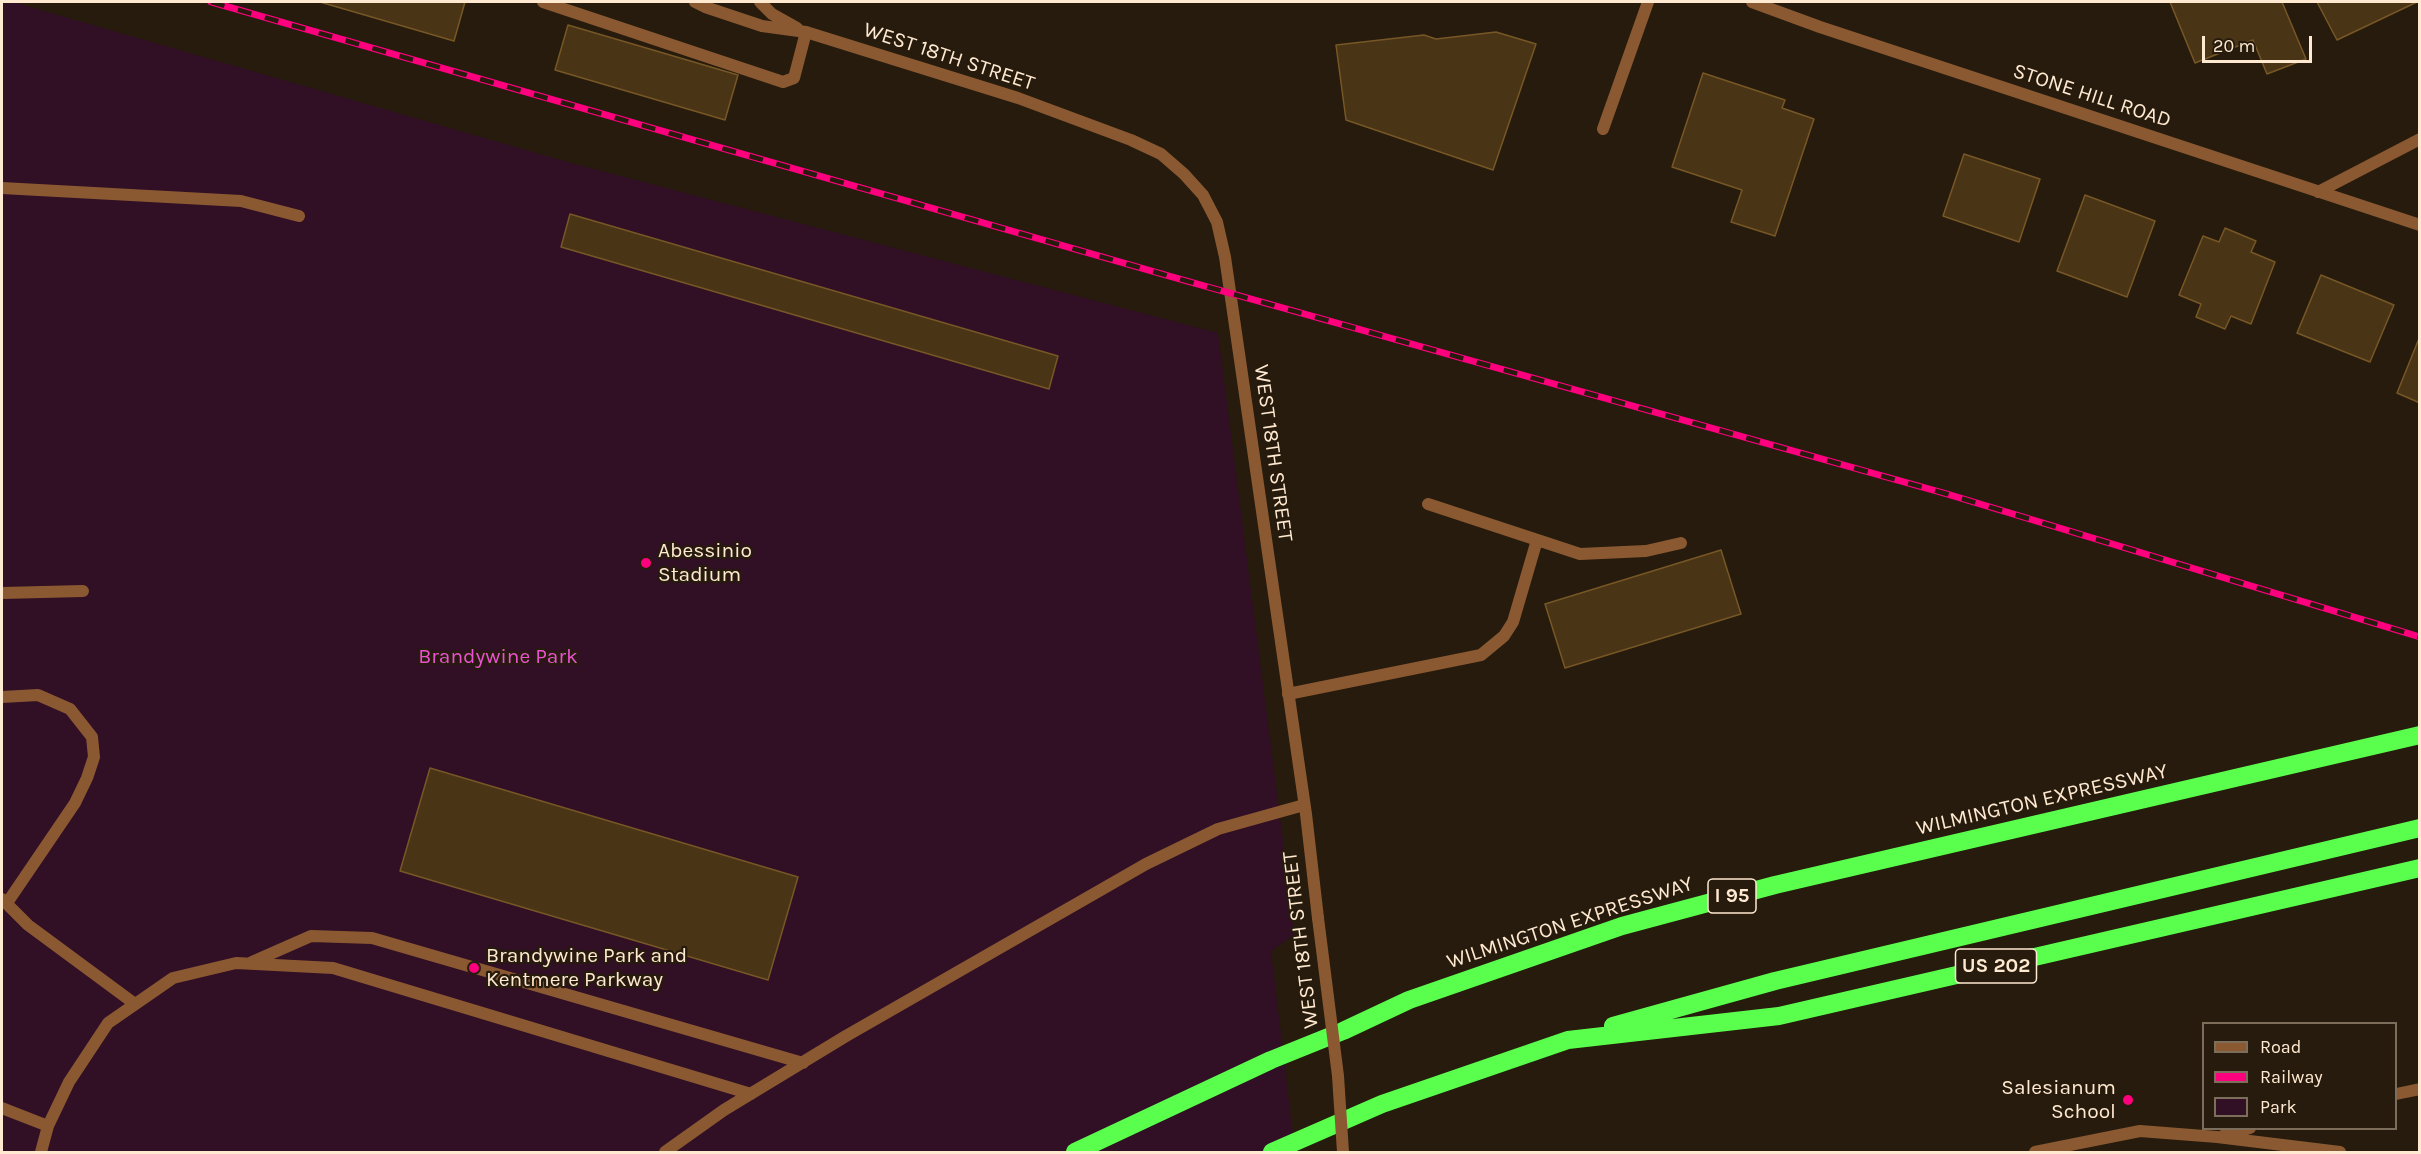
<!DOCTYPE html>
<style>
body{margin:0}
#map{position:relative;width:2421px;height:1154px;overflow:hidden;background:#261b0c;font-family:Karla,sans-serif}
canvas{display:block}
.frame{position:absolute;inset:0;border:3px solid #ffe9d1;pointer-events:none}
.legend{position:absolute;left:2202px;top:1022px;width:195px;height:108px;box-sizing:border-box;background:#261b0c;border:2px solid #7d6d5b;margin:0;padding:8px 10px;list-style:none;font-size:18px;color:#ffe9d1}
.legend li{display:flex;align-items:center;gap:12px;height:30px}
.legend b{width:30px;border:2px solid #7d6d5b}
.scale{position:absolute;left:2202px;top:36px;width:110px;height:27px;box-sizing:border-box;border:3px solid #ffe9d1;border-top:0;padding-left:8px;font-size:18px;line-height:21px;white-space:nowrap;color:#ffe9d1;-webkit-text-stroke:4px #261b0c;paint-order:stroke}
</style>
<div id="map">
<canvas width="2421" height="1154"></canvas>
<div class="frame"></div>
<ul class="legend">
<li><b style="height:8px;background:#8a5932"></b>Road</li>
<li><b style="height:8px;background:#fc007d"></b>Railway</li>
<li><b style="height:16px;background:#310f24"></b>Park</li>
</ul>
<div class="scale">20 m</div>
</div>
<script>
const g = document.querySelector('canvas').getContext('2d');
g.lineJoin = 'round';
function fill(path, color) { g.fillStyle = color; g.fill(path, 'evenodd'); }
function strokePath(path, color, width, dash) { g.strokeStyle = color; g.lineWidth = width; g.lineCap = dash ? 'butt' : 'round'; g.setLineDash(dash || []); g.stroke(path); }
function drawText(font, color, halo, rows, align = 'center') {
  g.font = font + ' Karla,sans-serif'; g.lineWidth = 4.5; g.setLineDash([]); g.textBaseline = 'middle'; g.strokeStyle = halo; g.fillStyle = color; for (const [text, x, y, turn = 0] of rows) {
    g.save(); g.translate(x, y); g.rotate((+turn || 0) * Math.PI / 180); g.textAlign = isNaN(turn) ? turn : align; if (halo) g.strokeText(text, 0, 0); g.fillText(text, 0, 0); g.restore();
  }
}
fill(new Path2D(`
 M2,2H13L571,163L1218,333L1295,934L1271,951L1295,1152H2Z`), '#310f24');
const building = new Path2D(`
 M320,2H465L454,41Z
 M2170,2H2282L2306,59L2267,74L2253,40L2195,63Z
 M2317,2H2417L2337,40Z
 M568,25L738,75L725,120L555,70Z
 M1496,32L1536,44L1493,170L1346,120L1336,45L1424,35L1436,39Z
 M1703,73L1785,100L1782,108L1814,119L1775,236L1731,222L1742,190L1672,167Z
 M1964,154L2040,179L2019,242L1943,216Z
 M2085,195L2155,221L2127,297L2057,271Z
 M570,214L1058,356L1049,389L561,247Z
 M2225,228L2256,241L2251,252L2275,262L2251,324L2231,316L2225,329L2196,317L2201,304L2179,295L2203,236L2219,242Z
 M2321,275L2394,305L2370,362L2297,333Z
 M2420,336V403L2397,393Z
 M1721,550L1741,614L1565,668L1545,604Z
 M430,768L798,877L768,980L400,871Z`);
fill(building, '#493516');
strokePath(building, '#775726', 1.5);
strokePath(new Path2D(`
 M543,2L783,82L794,78L806,32
 M1603,129L1648,2
 M2,188L241,201L299,216
 M1428,504L1580,554L1646,551L1681,543
 M2,593L83,591
 M1288,694L1481,655L1504,636L1513,622L1537,540
 M2,697L38,695L70,709L92,737L94,757L87,778L75,803L7,903
 M2,899L28,925L135,1004
 M252,962L311,936L372,938L803,1063
 M2396,1094L2420,1089
 M2,1108L48,1126
 M2224,1135L2250,1128
 M41,1152L48,1126L69,1082L108,1023L173,978L236,963L333,968L751,1094
 M665,1152L724,1110L846,1036L1146,864L1218,829L1304,805
 M2035,1152L2140,1131L2217,1137L2340,1152`), '#8a5932', 12);
strokePath(new Path2D(`
 M1752,2L1820,27L2420,225
 M2318,192L2420,139`), '#8a5932', 12);
strokePath(new Path2D(`
 M695,2L705,7L762,26L806,32L1018,98L1131,140L1161,154L1184,174L1203,195L1217,222L1225,257L1306,814L1318,918
 M760,2L772,14L797,28`), '#8a5932', 12);
strokePath(new Path2D(`
 M1613,1026L1775,981L2420,828
 M1075,1152L1271,1060L1343,1031L1409,1000L1622,926L1775,885L2420,735
 M1272,1152L1382,1104L1568,1040L1779,1016L2420,868`), '#59ff4c', 18);
const rail = new Path2D(`
 M211,2L1176,278L1947,494L2420,637`);
strokePath(rail, '#fc007d', 7);
strokePath(rail, '#261b0c', 4.5, [14]);
strokePath(new Path2D(`
 M1318,918L1338,1076L1343,1152`), '#8a5932', 12);
for (const [x, y, r, color] of [
 [646,563,6,"#fc007d"],
 [474,968,6,"#fc007d"],
 [2128,1100,6,"#fc007d"]
]) { const dot = new Path2D(); dot.arc(x, y, r, 0, 2 * Math.PI); g.fillStyle = color; g.fill(dot); strokePath(dot, '#261b0c', 2); }
for (const [x, y, w] of [
 [1732,896,48],
 [1996,966,81]
]) { const box = new Path2D(); box.roundRect(x - w / 2, y - 17, w, 34, 4.5); g.fillStyle = '#261b0c'; g.fill(box); strokePath(box, '#ffe9d1', 1.5); }
drawText('bold 20px', '#ffe9d1', null, [
 ["I 95",1732,896],
 ["US 202",1996,966]
]);
drawText('21px', '#ffe9d1', '#261b0c', [
 ["WEST 18TH STREET",949,57,18],
 ["STONE HILL ROAD",2092,96,18],
 ["WEST 18TH STREET",1273,453,82],
 ["WILMINGTON EXPRESSWAY",2042,800,-13],
 ["WILMINGTON EXPRESSWAY",1570,923,-18],
 ["WEST 18TH STREET",1301,940,-97]
]);
drawText('21px', '#ffe9d1', '#261b0c', [
 ["Abessinio",658,551],
 ["Stadium",658,575],
 ["Brandywine Park and",486,956],
 ["Kentmere Parkway",486,980],
 ["Salesianum",2116,1088,"right"],
 ["School",2116,1112,"right"]
], 'left');
drawText('21px', '#ec50d3', '#261b0c', [
 ["Brandywine Park",498,657]
]);
</script>
